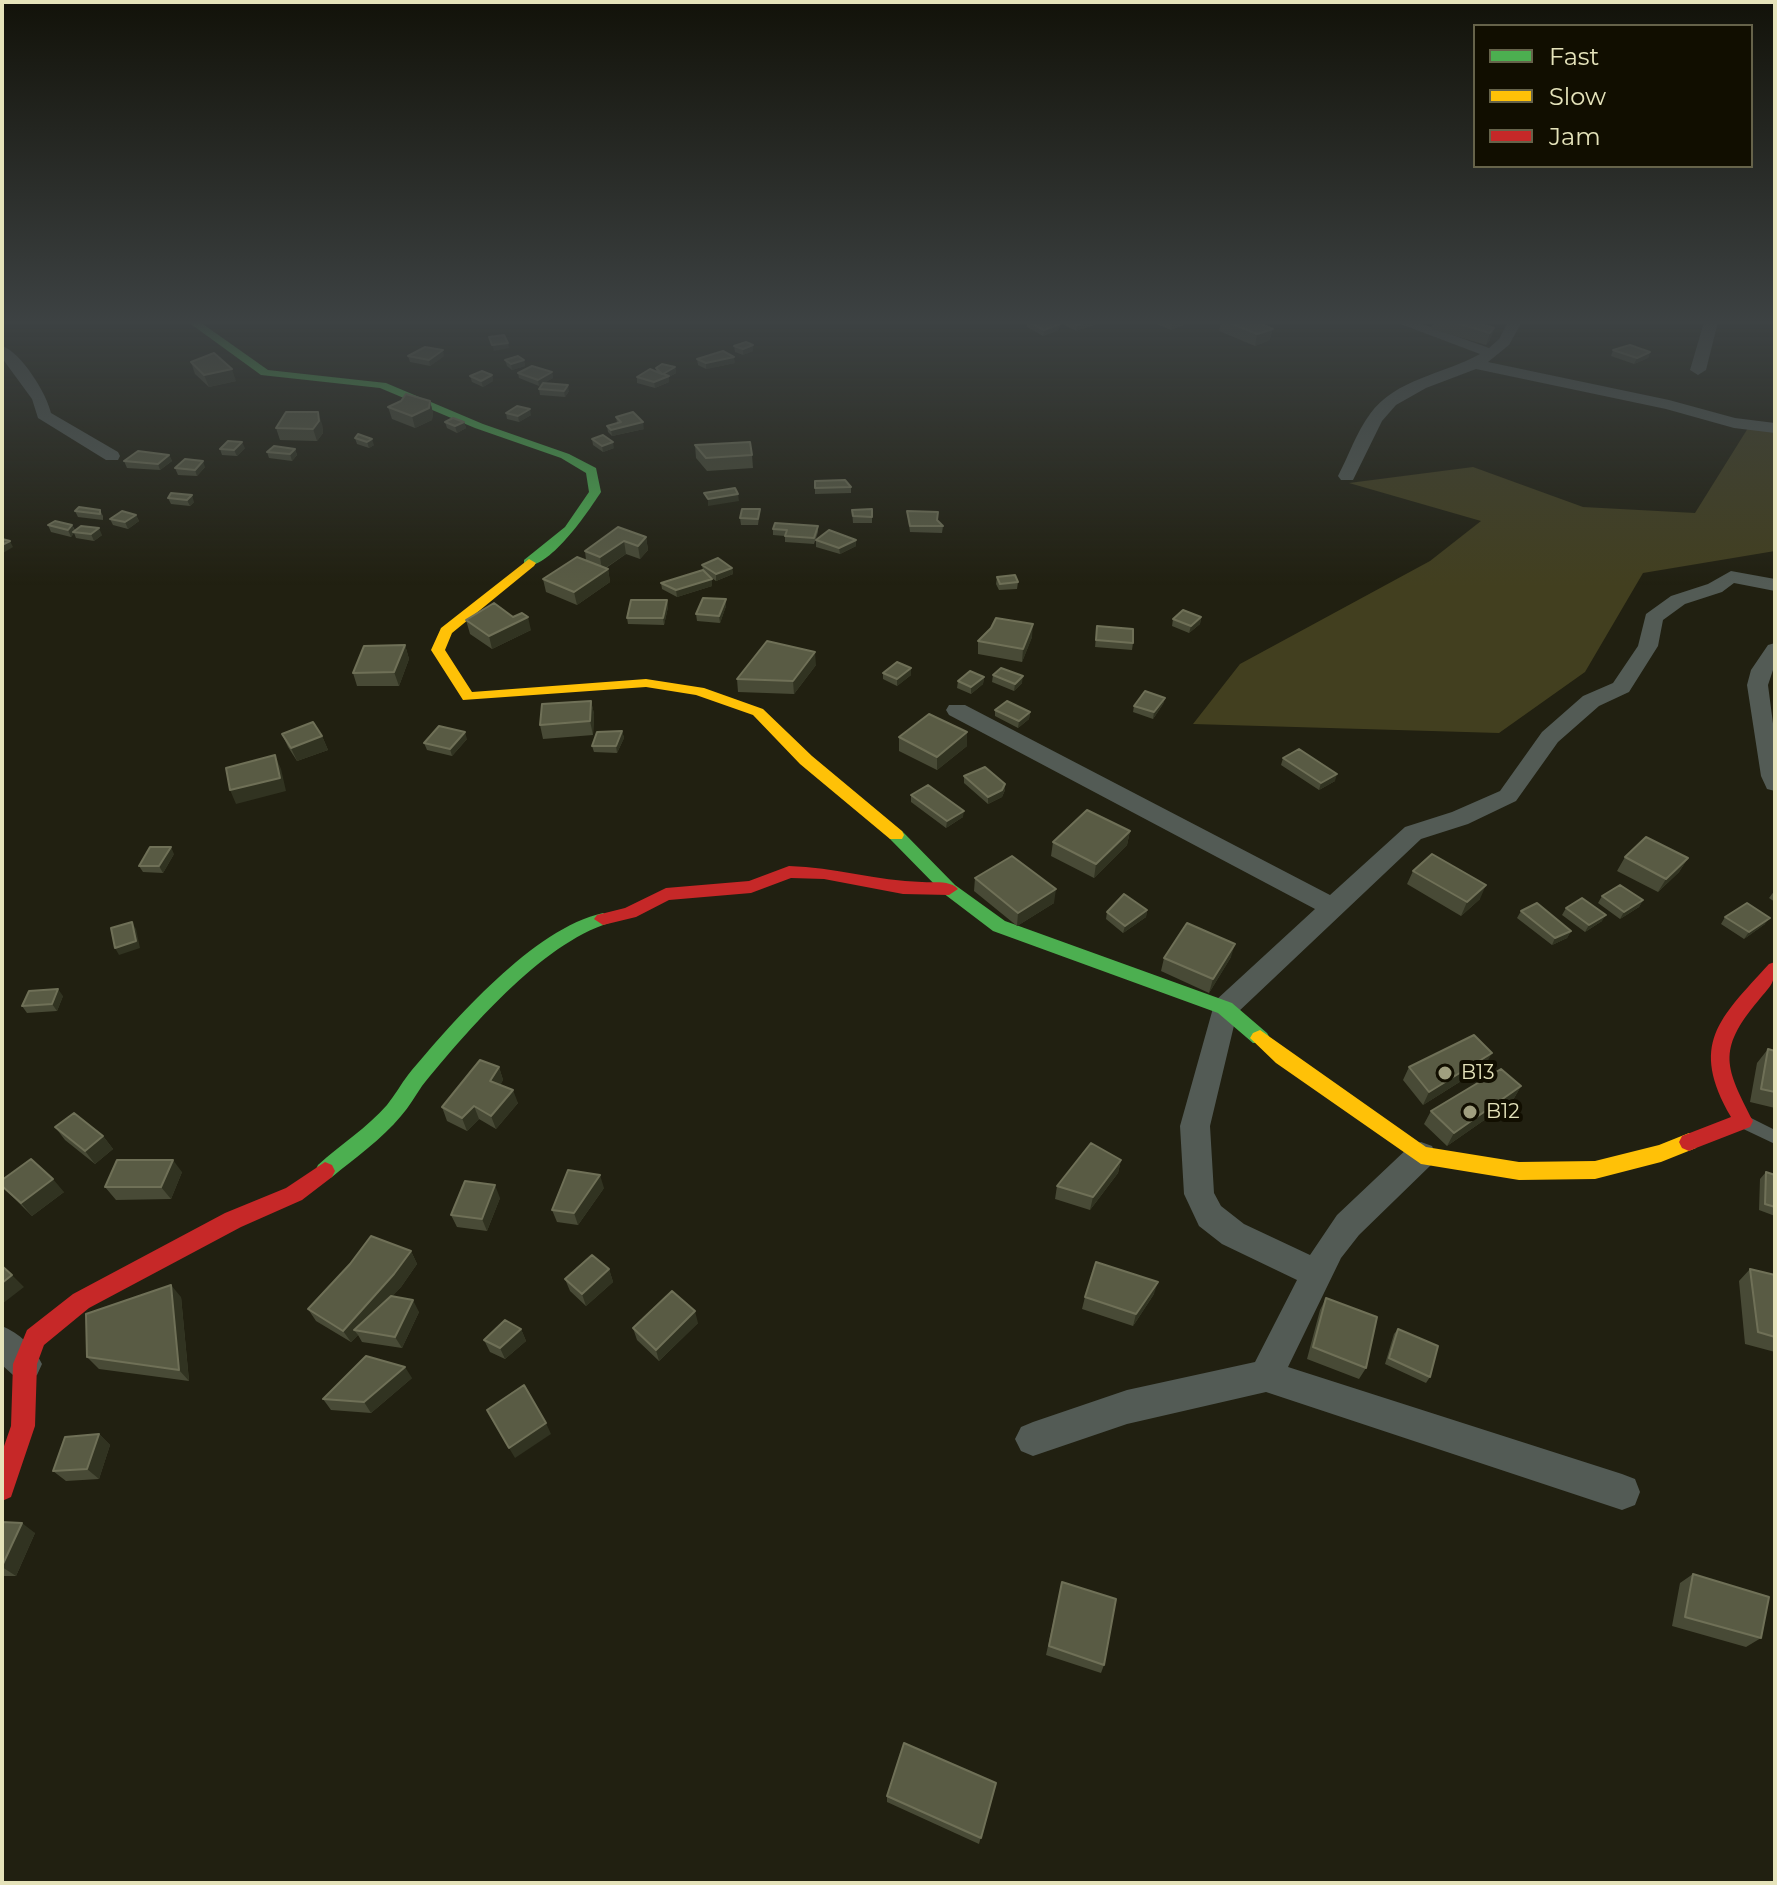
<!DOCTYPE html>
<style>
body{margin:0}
#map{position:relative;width:1777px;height:1885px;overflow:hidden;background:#212011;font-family:Montserrat,sans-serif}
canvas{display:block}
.frame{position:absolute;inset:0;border:4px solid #e5e3ba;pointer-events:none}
.legend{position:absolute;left:1473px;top:24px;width:280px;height:144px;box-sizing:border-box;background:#110e00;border:2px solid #66634a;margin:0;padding:10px 14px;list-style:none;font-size:24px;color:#e5e3ba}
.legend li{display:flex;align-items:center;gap:16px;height:40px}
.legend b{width:40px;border:2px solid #66634a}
</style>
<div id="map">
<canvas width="1777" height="1885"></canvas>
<div class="frame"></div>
<ul class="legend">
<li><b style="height:10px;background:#4caf50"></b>Fast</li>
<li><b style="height:10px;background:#ffc107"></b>Slow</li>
<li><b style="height:10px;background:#c62828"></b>Jam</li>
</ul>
</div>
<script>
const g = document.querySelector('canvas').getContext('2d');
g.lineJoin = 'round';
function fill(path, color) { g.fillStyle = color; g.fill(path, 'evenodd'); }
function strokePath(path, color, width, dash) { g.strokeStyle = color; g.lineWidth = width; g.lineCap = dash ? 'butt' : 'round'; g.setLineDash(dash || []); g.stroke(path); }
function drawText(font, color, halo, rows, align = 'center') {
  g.font = font + ' Montserrat,sans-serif'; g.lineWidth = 8; g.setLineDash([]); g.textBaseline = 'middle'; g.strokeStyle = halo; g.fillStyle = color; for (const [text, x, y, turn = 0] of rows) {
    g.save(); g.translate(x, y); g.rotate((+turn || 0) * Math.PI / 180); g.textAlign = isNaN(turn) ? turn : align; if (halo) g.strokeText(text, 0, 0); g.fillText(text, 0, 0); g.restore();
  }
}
fill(new Path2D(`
 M1775,424V551L1643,573L1585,672L1499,733L1193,724L1240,664L1430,561L1481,521L1349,483L1473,467L1583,507L1695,513L1748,428Z`), '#423f1f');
fill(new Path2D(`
 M1743,1114L1775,1130V1144L1737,1126L1735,1121L1737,1116Z`), '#535b55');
fill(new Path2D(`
 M1395,322H1417L1489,348L1499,339L1508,322H1522L1509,345L1488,362L1669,400L1735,418L1775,423V433L1734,428L1666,409L1476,369L1426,388L1396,405L1382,421L1353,480H1341L1338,476C1349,455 1356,433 1370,414C1395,379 1444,374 1480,354Z
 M1704,322H1718L1706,370L1698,375L1690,370Z
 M2,346C21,352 47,394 51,413L118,452L120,456L118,460H106L38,418L32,399L2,358Z
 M1731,571L1775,579V591L1734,583L1722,592L1685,604L1663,620L1658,646L1629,692L1599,706L1558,742L1516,801L1468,824L1421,839L1237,1013L1210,1126L1214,1193L1221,1206L1244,1224L1310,1255L1337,1215L1410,1146L1421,1142L1432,1146L1436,1155L1432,1164L1359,1235L1341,1258L1288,1367L1622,1474L1635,1479L1640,1492L1635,1505L1622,1510L1266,1392L1127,1424L1033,1456L1021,1451L1015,1439L1021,1427L1033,1422L1127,1390L1255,1362L1297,1280L1222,1244L1199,1226L1184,1194L1180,1126L1215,1001L1315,909L949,715L946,710L949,705H965L1330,895L1405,827L1452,812L1500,791L1542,732L1583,696L1613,683L1638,646L1646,614L1671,596L1708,584Z
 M1775,643V664L1768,685L1775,739V791L1767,789L1761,776L1747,685L1751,670L1768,645Z
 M2,1326C19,1333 34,1347 42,1364L37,1375L25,1380L13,1375L2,1365Z`), '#535b55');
fill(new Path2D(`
 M188,322H200L268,370L386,383L483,424L569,454L596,468L601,492C588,512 550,569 524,566V560L565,527L589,492L586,473L561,458L475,428L380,388L261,375Z
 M896,829L902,831L955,885L1005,921L1232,1003L1267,1033L1270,1038L1267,1043H1253L1218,1013L993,931L943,893L890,839L888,835L890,831Z
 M603,913L612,919L609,923C541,944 467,1031 422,1086C415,1096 409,1107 401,1116C382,1139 355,1158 332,1177L325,1180L318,1177L315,1171L318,1165C340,1145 368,1127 387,1105C395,1095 401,1084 408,1075C453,1021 534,928 603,913Z`), '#4caf50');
fill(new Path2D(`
 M529,559L536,563L534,566L452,633L445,650L472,692L646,679L704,688L763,709L812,756L902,831L904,835L902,839H890L800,764L753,715L696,695L646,687L463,700L431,650L441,628Z
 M1260,1030L1426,1147L1519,1162L1595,1161L1659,1145L1689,1133L1696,1136L1699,1142L1696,1148L1661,1162L1595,1179L1519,1180L1421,1164L1276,1063L1250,1038L1253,1033Z`), '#ffc107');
fill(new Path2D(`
 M789,866C834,867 877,881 922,882C934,883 950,880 958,889L949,895L903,894L824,879L791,878L751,893L669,900L636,917L603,925L594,919L597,915L625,908L666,888L749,881Z
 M1775,962C1775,984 1772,984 1758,1001C1716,1051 1726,1068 1753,1121L1750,1127L1696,1148L1689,1151L1682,1148L1679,1142L1682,1136L1731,1117C1689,1044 1719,1019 1769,964Z
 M325,1162L332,1165L335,1171L332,1177L302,1200L241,1227L89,1308L44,1345L37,1364L35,1426L11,1497L2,1501V1452L11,1426L13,1364L27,1330L73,1294L225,1213L286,1188Z`), '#c62828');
fill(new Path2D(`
 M1027,322H1055L1059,330L1043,336L1027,327Z
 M1064,322H1103L1076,331L1064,325Z
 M1152,322H1183V325L1171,330Z
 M1221,322H1257L1270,340L1255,346L1219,331Z
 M1433,322H1475L1494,328L1490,340L1486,345L1431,329Z
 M753,345V351L743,355L735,352L734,346Z
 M1613,350L1650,352L1648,358L1634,364L1611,356Z
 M408,356H444L430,366L410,362Z
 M697,359L735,363L706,369L698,365Z
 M505,360H524L525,366L512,370L507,366Z
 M191,362L236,381L209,387L195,374Z
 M675,367L676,373L669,377V382L655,388L637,383V377L656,371V368Z
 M552,372L553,378L543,383L569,391L565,397L540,395L539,389L542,384L539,386L519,378L518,373Z
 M492,375L493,381L483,387L472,382L470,376Z
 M430,401L433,413L432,420L415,428L392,419L388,407Z
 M506,413L531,415L519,422L507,419Z
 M616,417L644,429L612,436L608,432L607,426L617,423Z
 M445,422H464L466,428L457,433L447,428Z
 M322,424L323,433L317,441L280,440L276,428Z
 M355,438L374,445L369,448L357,444Z
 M592,439L614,448L603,452L593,445Z
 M695,445L752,455L753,468L707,471L696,458Z
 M245,448L237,456L222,455L220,449Z
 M295,449L297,455L292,461L269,458L267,452Z
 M169,455L172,461L160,470L127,468L124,461Z
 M205,467L197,476L178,475L175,468Z
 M815,481L851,487V493L815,494Z
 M171,493L194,502L190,506L171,504L168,498Z
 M760,509L758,525H741L740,518Z
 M872,509V523H853L852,510Z
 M100,510L103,516V520L78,517L75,511Z
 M907,511L938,521L943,526L942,533L910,532Z
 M136,515L139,521L128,529L113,525L110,519Z
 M48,525H72L75,530L102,535L94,541L76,538L74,533L71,537L51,532Z
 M818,526V532L814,544L785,542V536L773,535V529Z
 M618,527L646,537L648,550L640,559L626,554L606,568L608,569L610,582L577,605L546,592L543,579L586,560L585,551Z
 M816,540L856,546L840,554L816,547Z
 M702,565L732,568L733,574L716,581L706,574L712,579V586L677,597L662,589L661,583L703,570Z
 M997,577L1018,582L1017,589L999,590L996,584Z
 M726,599V606L720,623L697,621L696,614Z
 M667,600L668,607L664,625L628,624L627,618Z
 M513,617L531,630L492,649L470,634L466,620Z
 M1201,617L1200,624L1189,633L1172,626L1173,619Z
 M1097,626L1133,643L1132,650L1095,647Z
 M1032,637L1022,662L978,654V641Z
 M405,645L409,659L399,686H357L353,673Z
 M816,665L794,694L738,692L737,679Z
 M911,668V675L897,686L883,679V673Z
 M993,675L1022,683L1014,691L992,682Z
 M984,677L983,684L971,694L957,688L958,681Z
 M1165,698L1163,704L1153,719L1133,712L1134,706Z
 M591,701L594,714L593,735L543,739L540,725Z
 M995,710L1030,712L1029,719L1018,728L995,716Z
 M622,731L624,738L617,753L594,752L592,746Z
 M282,734L322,736L328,750L297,761L288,747Z
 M899,737L967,746L937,770L899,751Z
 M467,739L452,756L427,750L424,743Z
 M1283,758L1335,781L1319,790L1281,765Z
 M964,776L1005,790L1002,797L988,804L964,783Z
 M911,795L963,817L946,828L911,802Z
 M1130,831L1127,845L1094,878L1051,856L1053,842Z
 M174,854L163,873L143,872L139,866Z
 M1625,857L1688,858L1679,872L1658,892L1617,871Z
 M1413,871L1480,899L1461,916L1407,884Z
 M975,878L1054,903L1017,926L974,891Z
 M1775,890V902L1769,898Z
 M1602,896L1643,900L1639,907L1620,919L1598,903Z
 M1566,908L1602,921L1585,932L1562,915Z
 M1147,910L1146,917L1123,933L1106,919L1107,912Z
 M1521,911L1571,931L1567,938L1552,945L1517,918Z
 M1725,917L1765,924L1744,939L1721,924Z
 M1231,957L1209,993L1161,971L1164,958Z
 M63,996L57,1011L27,1013L22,1006Z
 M1768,1049L1775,1051V1108L1750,1102L1757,1063Z
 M1485,1066L1423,1105L1403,1080L1409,1067Z
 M499,1067L503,1080L500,1085L518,1103L496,1129L479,1119L467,1131L447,1121L442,1107Z
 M1521,1086L1513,1100L1447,1146L1424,1124L1431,1111Z
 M55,1127L103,1136L113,1149L95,1164L65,1140Z
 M1121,1160L1118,1173L1090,1210L1055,1199L1057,1186Z
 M182,1172L171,1199L116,1200L105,1187Z
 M1766,1172L1775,1175V1216L1759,1210L1760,1179Z
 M2,1186L64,1192L32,1216Z
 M604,1188L578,1225L557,1222L552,1210Z
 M500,1198L487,1231L457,1227L451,1215Z
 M411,1251L417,1264L401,1287L392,1296L419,1312L402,1348L362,1342L358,1335L351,1342L316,1321L308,1309Z
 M609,1269L613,1282L586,1306L570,1291L565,1279Z
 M1750,1269L1775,1275V1352L1745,1344L1739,1281Z
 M1154,1294L1133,1326L1082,1309L1085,1297Z
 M181,1297L189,1381L99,1369L87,1357Z
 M1326,1298L1366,1368L1359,1379L1307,1359L1320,1310Z
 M698,1323L659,1361L637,1340L633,1328Z
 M521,1329L526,1341L505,1359L490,1352L484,1340Z
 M1398,1329L1430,1377L1426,1383L1385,1364L1394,1334Z
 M412,1378L371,1413L331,1410L323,1399Z
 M99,1434L110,1445L99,1479L66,1481L53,1471Z
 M2,1522L35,1533L16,1576H2Z
 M1693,1574L1761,1638L1746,1647L1672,1626L1680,1583Z
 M1062,1582L1104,1665L1101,1673L1046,1655Z
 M996,1783L979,1844L887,1802V1796Z`), '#484a36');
fill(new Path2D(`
 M1086,322H1103L1076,331L1077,325Z
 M1177,322H1183V325L1171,330L1172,324Z
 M1060,324L1059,330L1043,336L1044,330Z
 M1494,328L1490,340L1486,345L1490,333Z
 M1273,329L1270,340L1255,346L1257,334Z
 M508,343L509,348L494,351L492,345Z
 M753,345V351L743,355V349Z
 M443,350L444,356L430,366L429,360Z
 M1650,352L1648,358L1634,364L1637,358Z
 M734,357L735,363L706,369V363Z
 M524,360L525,366L512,370L511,364Z
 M675,367L676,373L669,377V382L655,388L654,382L663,374Z
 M232,369L236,381L209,387L204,375Z
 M552,372L553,378L539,386L538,380Z
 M492,375L493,381L483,387L481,381Z
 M568,385L569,391L565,397L564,391Z
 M430,401L433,413L432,420L415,428L412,416Z
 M530,409L531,415L519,422L518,416Z
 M318,412L322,424L323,433L317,441L313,429Z
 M464,422L466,428L457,433L455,426Z
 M643,422L644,429L612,436L611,430Z
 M372,439L374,445L369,448L367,442Z
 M242,442L245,448L237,456L234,450Z
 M613,442L614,448L603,452L602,446Z
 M295,449L297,455L292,461L290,454Z
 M169,455L172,461L160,470L158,464Z
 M203,461L205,467L197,476L195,470Z
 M738,494L739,501L708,506V499Z
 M192,495L194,502L190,506L187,500Z
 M136,515L139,521L128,529L125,522Z
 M72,525L75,532H73L74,533L71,537L68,530Z
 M99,528L102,535L94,541L91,534Z
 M646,537L648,550L640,559L638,546Z
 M856,540V546L840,554L839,548Z
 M10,541L13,547L3,553L2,545Z
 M624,541L626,554L602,570L600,557Z
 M732,568L733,574L716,581V574Z
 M608,569L610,582L577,605L574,592Z
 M712,579V586L677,597L676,590Z
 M726,599V606L720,623L719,616Z
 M667,600L668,607L664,625L663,618Z
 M528,617L531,630L492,649L489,636Z
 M1201,617L1200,624L1189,633L1191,626Z
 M1033,624L1032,637L1022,662L1023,649Z
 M405,645L409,659L399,686L394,672Z
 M815,652L816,665L794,694L793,681Z
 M911,668V675L897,686V679Z
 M1023,676L1022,683L1014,691L1015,684Z
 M984,677L983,684L971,694V687Z
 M1165,698L1163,704L1153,719L1154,712Z
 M591,701L594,714L593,735L590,721Z
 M1030,712L1029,719L1018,728L1019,721Z
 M622,731L624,738L617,753L616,746Z
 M465,732L467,739L452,756L450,749Z
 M967,732V746L937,770V757Z
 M322,736L328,750L297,761L291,748Z
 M275,755L281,769L286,791L236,804L230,790Z
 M1337,774L1335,781L1319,790L1321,783Z
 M1005,784V790L1002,797L988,804V797Z
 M964,811L963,817L946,828L947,821Z
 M1130,831L1127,845L1094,878L1096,864Z
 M171,847L174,854L163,873L159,866Z
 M1688,858L1679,872L1658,892L1666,879Z
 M1486,885L1480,899L1461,916L1467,902Z
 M1056,889L1054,903L1017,926L1018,913Z
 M1643,900L1639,907L1620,919L1624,912Z
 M1147,910L1146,917L1123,933L1125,926Z
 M1606,915L1602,921L1585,932L1589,925Z
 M1770,918L1765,924L1744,939L1749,932Z
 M132,922L136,929L140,948L119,955L115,948Z
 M1571,931L1567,938L1552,945L1555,938Z
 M1235,944L1231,957L1209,993L1213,979Z
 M58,989L63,996L57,1011L52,1004Z
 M1492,1053L1485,1066L1423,1105L1429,1092Z
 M499,1067L503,1080L495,1094L490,1081Z
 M1521,1086L1513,1100L1447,1146L1454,1133Z
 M513,1090L518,1103L496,1129L491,1116Z
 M474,1106L479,1119L467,1131L462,1118Z
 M103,1136L113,1149L95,1164L85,1151Z
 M173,1160L182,1172L171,1199L161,1187Z
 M1121,1160L1118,1173L1090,1210L1093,1197Z
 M600,1175L604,1188L578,1225L574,1213Z
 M53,1179L64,1192L32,1216L21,1203Z
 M495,1185L500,1198L487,1231L482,1219Z
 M411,1251L417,1264L401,1287L361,1331L354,1330L358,1335L351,1342L343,1331Z
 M609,1269L613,1282L586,1306L582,1294Z
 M12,1275L24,1287L2,1304V1283Z
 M1158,1282L1154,1294L1133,1326L1136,1314Z
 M171,1285L181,1297L189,1381L179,1370Z
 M413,1300L419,1312L402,1348L395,1337Z
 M695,1311L698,1323L659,1361L656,1350Z
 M521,1329L526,1341L505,1359L500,1348Z
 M405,1367L412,1378L371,1413L364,1402Z
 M546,1423L551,1434L515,1458L509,1448Z
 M99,1434L110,1445L99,1479L87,1469Z
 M22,1523L35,1533L16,1576L2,1567Z`), '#313321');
const building = new Path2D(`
 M1029,322H1055L1060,324L1044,330Z
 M1071,322H1086L1077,325Z
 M1228,322H1257L1273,329L1257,334Z
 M1453,322H1475L1494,328L1490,333Z
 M504,335L508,343L492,345L489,337Z
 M746,342L753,345L743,349L734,346Z
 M1630,345L1650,352L1637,358L1613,350Z
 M425,347L443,350L429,360L408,356Z
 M723,351L734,357L706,363L697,359Z
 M214,353L232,369L204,375L191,362Z
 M518,356L524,360L511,364L505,360Z
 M662,364L675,367L663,374L669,376L654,382L637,377L650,369L662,374L656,368Z
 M532,366L552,372L538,380L518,373Z
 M482,371L492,375L481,381L470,376Z
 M543,383L568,385L564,391L539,389Z
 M406,394L430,401L429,408L412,416L388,407L401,401Z
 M517,406L530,409L518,416L506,413Z
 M286,412H318L319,421L313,429L276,428Z
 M633,412L643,422L611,430L607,426L621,422L616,417Z
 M453,418L464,422L455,426L445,422Z
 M358,434L372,439L367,442L355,438Z
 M603,435L613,442L602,446L592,439Z
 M228,441L242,442L234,450L220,449Z
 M750,442L752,455L706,458L695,445Z
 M274,446L295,449L290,454L267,452Z
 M138,451L169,455L158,464L124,461Z
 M185,459L203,461L195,470L175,468Z
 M845,480L851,487L815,488V481Z
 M735,488L738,494L708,499L704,493Z
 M171,493L192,495L187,500L168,498Z
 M79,507L100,510V514L75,511Z
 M742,509H760L758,519L740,518Z
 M872,509V517L853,516L852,510Z
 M122,511L136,515L125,522L110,519Z
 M907,511L938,512L937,520L943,526H910Z
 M55,521L72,525L68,530L48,525Z
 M775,523L818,526L814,538L785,536L787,530L773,529Z
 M81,526L99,528L91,534L73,532Z
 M618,527L646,537L638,546L624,541L600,557L585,551Z
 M829,530L856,540L839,548L816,540Z
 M2,539L10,541L2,545Z
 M577,557L608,569L574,592L543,579Z
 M718,558L732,568L716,574L702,565Z
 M703,570L712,579L676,590L661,583Z
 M1015,575L1018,582L1000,584L997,577Z
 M703,598L726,599L719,616L696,614Z
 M631,600H667L663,618H627Z
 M494,603L513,617L522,613L528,617L489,636L466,620Z
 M1183,610L1201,617L1191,626L1173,619Z
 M996,618L1033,624L1023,649L978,641L991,628Z
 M1097,626L1133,629V643L1096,640Z
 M767,641L815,652L793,681L737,679Z
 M405,645L394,672L353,673L364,646Z
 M897,662L911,668L897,679L883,673Z
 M1001,668L1023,676L1015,684L993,675Z
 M970,671L984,677L971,687L958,681Z
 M1145,691L1165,698L1154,712L1134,706Z
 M591,701L590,721L540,725L542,704Z
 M1007,701L1030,712L1019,721L995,710Z
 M929,714L967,732L937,757L899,737Z
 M313,722L322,736L291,748L282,734Z
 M439,726L465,732L450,749L424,743Z
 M622,731L616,746H592L597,732Z
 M1299,749L1337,774L1321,783L1283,758Z
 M275,755L280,778L230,790L226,768Z
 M985,767L1005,784L1002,790L988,797L964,776Z
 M928,785L964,811L947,821L911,795Z
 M1087,810L1130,831L1096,864L1053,842Z
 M1646,837L1688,858L1666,879L1625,857Z
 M150,847H171L159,866H139Z
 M1432,854L1486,885L1467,902L1413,871Z
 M1012,856L1056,889L1018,913L975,878Z
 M1620,885L1643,900L1624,912L1602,896Z
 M1124,894L1147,910L1125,926L1107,912Z
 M1582,898L1606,915L1589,925L1566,908Z
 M1537,903L1571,931L1555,938L1521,911Z
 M1747,903L1770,918L1749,932L1725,917Z
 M132,922L136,941L115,948L111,928Z
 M1187,923L1235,944L1213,979L1164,958Z
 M58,989L52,1004L22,1006L29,991Z
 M1474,1035L1492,1053L1429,1092L1409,1067Z
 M1768,1049L1775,1051V1092L1761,1089Z
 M480,1060L499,1067L490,1081L513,1090L491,1116L474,1106L462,1118L442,1107Z
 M1501,1069L1521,1086L1454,1133L1431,1111Z
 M74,1113L103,1136L85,1151L55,1127Z
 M1091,1143L1121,1160L1093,1197L1057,1186Z
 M31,1159L53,1179L21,1203L2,1186V1180Z
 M117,1160H173L161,1187H105Z
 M568,1170L600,1175L574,1213L552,1210Z
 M1766,1172L1775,1175V1207L1765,1204Z
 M465,1181L495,1185L482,1219L451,1215Z
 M371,1236L411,1251L394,1274L343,1331L308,1309L350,1264Z
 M592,1255L609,1269L582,1294L565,1279Z
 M1096,1262L1158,1282L1136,1314L1085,1297Z
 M2,1266L12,1275L2,1283Z
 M1750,1269L1775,1275V1337L1758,1332Z
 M171,1285L179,1370L87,1357L86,1314Z
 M672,1291L695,1311L656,1350L633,1328Z
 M391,1296L413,1300L395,1337L354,1330Z
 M1326,1298L1377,1317L1366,1368L1313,1347Z
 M505,1320L521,1329L500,1348L484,1340Z
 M1398,1329L1438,1346L1430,1377L1389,1358Z
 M366,1356L405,1367L364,1402L323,1399Z
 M524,1385L546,1423L509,1448L487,1410Z
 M99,1434L87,1469L53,1471L65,1437Z
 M2,1522L22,1523L2,1566Z
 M1693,1574L1769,1597L1761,1638L1685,1617Z
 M1062,1582L1116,1599L1104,1665L1049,1646Z
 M904,1743L996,1783L981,1838L887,1796Z`);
fill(building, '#595b44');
strokePath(building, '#6f7057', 2);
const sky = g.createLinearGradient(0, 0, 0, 586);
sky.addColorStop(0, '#121209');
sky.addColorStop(0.55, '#3d4243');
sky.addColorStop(1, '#3d424300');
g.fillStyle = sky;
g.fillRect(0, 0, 1777, 586);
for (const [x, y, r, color] of [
 [1445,1073,8,"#a09f7f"],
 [1470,1112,8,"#a09f7f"]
]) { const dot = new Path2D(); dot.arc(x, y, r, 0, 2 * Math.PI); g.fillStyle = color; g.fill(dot); strokePath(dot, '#110e00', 3); }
drawText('20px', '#e5e3ba', '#110e00', [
 ["B13",1461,1073],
 ["B12",1486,1112]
], 'left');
</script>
